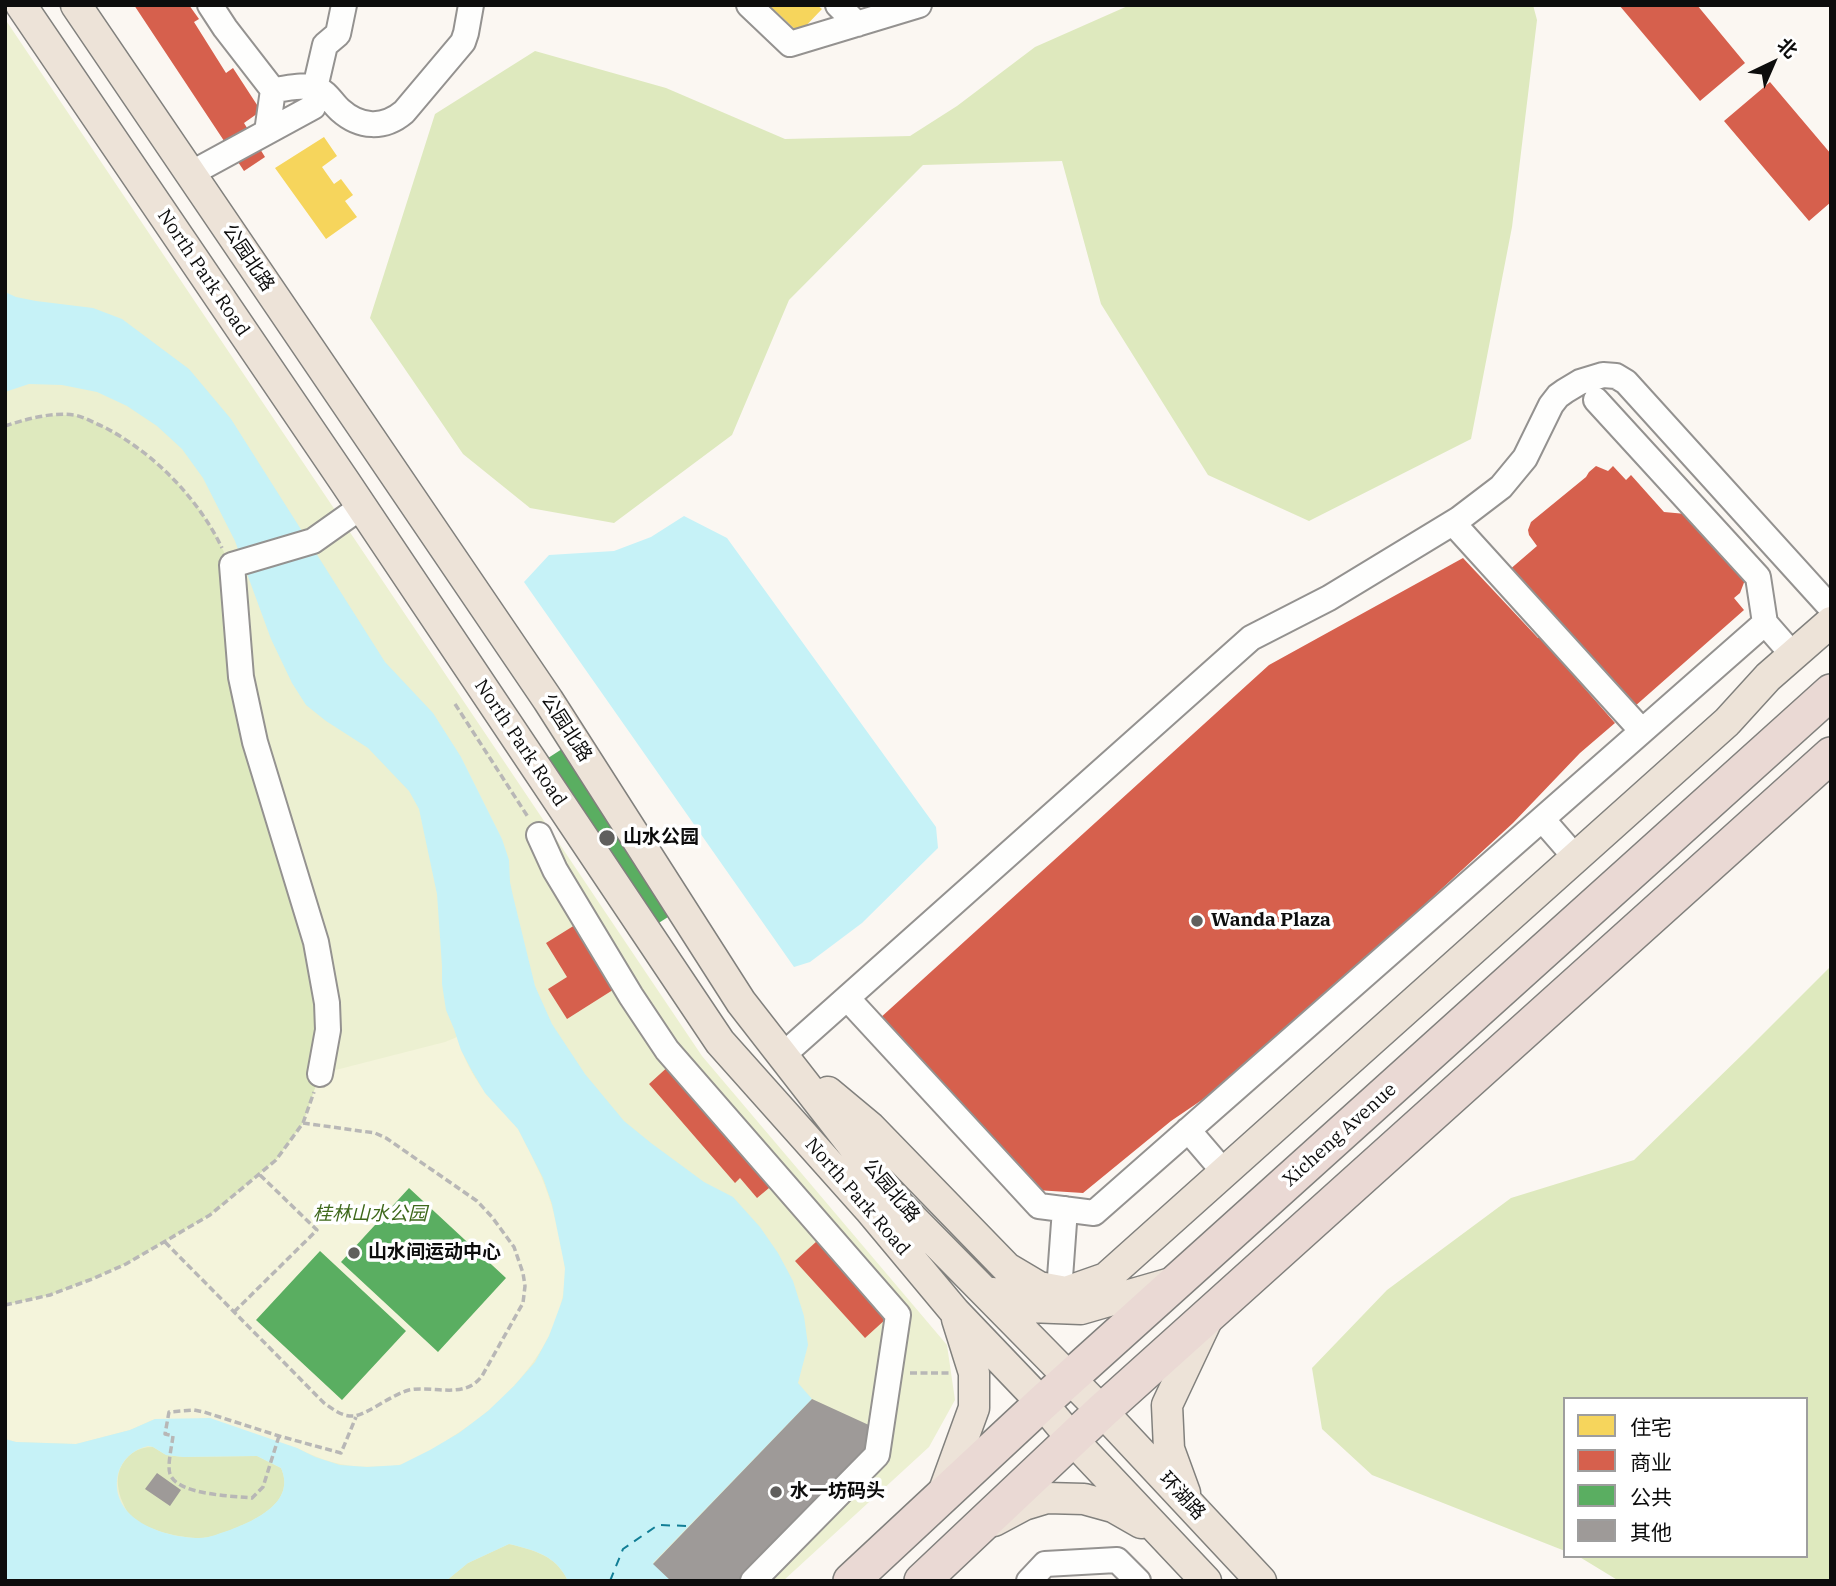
<!DOCTYPE html>
<meta charset="utf-8">
<style>
body{margin:0}
#map{position:relative;width:1836px;height:1586px;overflow:hidden;background:#fbf7f2;font-family:"IBM Plex Serif","Noto Sans SC",serif}
canvas{display:block}
.frame{position:absolute;inset:0;border:7px solid #0d0d0d;pointer-events:none}
.legend{position:absolute;left:1563px;top:1397px;width:245px;height:161px;box-sizing:border-box;background:#fff;border:2px solid #9e9e9e;margin:0;padding:9px 12px;list-style:none;font-size:21px;color:#0d0d0d}
.legend li{display:flex;align-items:center;gap:14px;height:35px}
.legend b{width:35px;border:2px solid #9e9e9e}
.north{position:absolute;left:1738px;top:28px;width:70px;height:70px;-webkit-text-stroke:5px #fff;paint-order:stroke;rotate:44deg;font-size:19px;font-weight:700;line-height:28px;text-align:center;color:#0d0d0d}
.north::after{content:'';display:block;margin:auto;width:24px;height:32px;background:#0d0d0d;clip-path:polygon(50% 0,100% 100%,50% 72%,0 100%)}
</style>
<div id="map">
<canvas width="1836" height="1586"></canvas>
<div class="frame"></div>
<ul class="legend">
<li><b style="height:19px;background:#f6d55c"></b>住宅</li>
<li><b style="height:19px;background:#d6604d"></b>商业</li>
<li><b style="height:19px;background:#5aae61"></b>公共</li>
<li><b style="height:19px;background:#9e9a98"></b>其他</li>
</ul>
<div class="north">北</div>
</div>
<script>
const g = document.querySelector('canvas').getContext('2d');
g.lineJoin = 'round';
function fill(path, color) { g.fillStyle = color; g.fill(path, 'evenodd'); }
function strokePath(path, color, width, dash) { g.strokeStyle = color; g.lineWidth = width; g.lineCap = dash ? 'butt' : 'round'; g.setLineDash(dash || []); g.stroke(path); }
function drawText(font, color, halo, rows, align = 'center') {
  g.font = font + ' "IBM Plex Serif","Noto Sans SC",serif'; g.lineWidth = 7; g.setLineDash([]); g.textBaseline = 'middle'; g.strokeStyle = halo; g.fillStyle = color; for (const [text, x, y, turn = 0] of rows) {
    g.save(); g.translate(x, y); g.rotate((+turn || 0) * Math.PI / 180); g.textAlign = isNaN(turn) ? turn : align; if (halo) g.strokeText(text, 0, 0); g.fillText(text, 0, 0); g.restore();
  }
}
fill(new Path2D(`
 M5,19L702,1056L947,1345L955,1400L929,1447L783,1581H5Z`), '#ecf0d1');
fill(new Path2D(`
 M1130,5H1533L1537,20L1512,227L1471,439L1309,521L1208,475L1101,304L1062,161L923,165L789,300L732,435L614,523L530,508L463,454L370,318L435,114L535,51L666,88L785,139L910,136L957,106L1035,47Z
 M57,415H73L85,418L109,430L133,445L156,464L178,484L198,508L214,532L227,558L241,677L316,942L320,1074L303,1123L276,1160L210,1215L126,1264L92,1279L50,1295L5,1305V426L22,421Z
 M1831,966V1581H1619L1578,1556H1806V1399H1565V1551L1372,1475L1322,1429L1312,1368L1387,1290L1511,1198L1634,1160L1746,1051Z
 M153,1447L166,1455L183,1457L257,1456L281,1468C296,1502 256,1520 231,1530C221,1533 211,1538 200,1538C180,1538 143,1530 130,1515C126,1511 124,1505 122,1501C118,1491 116,1479 120,1469C126,1455 137,1447 153,1447Z
 M509,1544C533,1550 556,1555 568,1581H446L468,1563Z`), '#dee9be');
fill(new Path2D(`
 M457,1037C463,1057 473,1077 486,1093C496,1106 509,1116 518,1129C522,1135 524,1142 528,1148C540,1172 550,1195 556,1222C559,1237 564,1254 565,1269C567,1337 510,1401 455,1435C441,1444 416,1461 399,1465C394,1466 388,1466 383,1466C348,1469 328,1463 297,1448L155,1419L130,1430L76,1444L16,1442L5,1439V1305L50,1295L92,1279L126,1264L210,1215L276,1160L303,1123L320,1074L445,1042Z`), '#f4f4db');
fill(new Path2D(`
 M5,292L16,297L36,301L93,308L122,319L189,369L231,419L385,662L433,713L461,757L502,839L509,860L510,882L513,896L535,986L552,1024L585,1074L624,1121L651,1143L704,1182L733,1197L760,1227L778,1253L793,1281L804,1316L808,1345L798,1383L812,1399L653,1563L671,1581H568C556,1555 534,1550 509,1544L468,1563L446,1581H5V1439L16,1442L76,1444L130,1430L155,1419L210,1418L297,1448L315,1457L340,1465L367,1467L400,1465L430,1450L459,1433L488,1411L514,1386L535,1362L549,1336L563,1298L565,1268L552,1204L543,1178L518,1129L485,1093L472,1071L461,1050L454,1029L446,1010L442,984V966L437,894L419,809L409,791L368,748L326,721L306,705L292,683L271,639L235,541L203,478L182,449L157,426L127,406L97,392L62,385L29,384L5,392ZM148,1446L153,1447L166,1455L183,1457L257,1456L281,1468C296,1502 256,1520 230,1530C220,1533 210,1538 199,1538C164,1538 108,1519 118,1474C122,1459 134,1449 148,1446Z
 M684,516L727,538L936,827L938,848L862,923L810,962L794,967L524,582L549,555L614,551L651,537Z`), '#c6f2f7');
fill(new Path2D(`
 M769,5H817L822,9L799,33Z
 M324,137L337,156L322,167L334,184L341,179L353,195L345,201L357,217L326,239L275,168Z`), '#f6d55c');
fill(new Path2D(`
 M134,5H189L199,19L194,22L226,73L233,68L261,111L244,123L265,157L244,171Z
 M1619,5H1697L1745,63L1700,101Z
 M1770,82L1831,154V202L1809,221L1724,121Z
 M1596,466L1608,471L1613,466L1626,480L1631,475L1664,512L1686,514L1745,580L1740,593L1734,598L1744,610L1634,707L1568,635L1551,650L1615,723L1580,753L1513,823L1243,1072L1171,1121L1083,1193L1036,1190L879,1019L1269,665L1463,558L1538,638L1556,623L1508,571L1537,546L1529,535L1528,530L1531,522L1586,477L1589,472Z
 M575,925L616,988L567,1019L548,989L567,977L546,943Z
 M671,1064L775,1183L757,1198L740,1178L735,1183L649,1084Z
 M817,1241L887,1318L865,1338L795,1261Z`), '#d6604d');
fill(new Path2D(`
 M579,738L687,905L635,938L528,771Z
 M409,1188L506,1278L438,1352L341,1262Z
 M320,1251L406,1331L342,1400L256,1320Z`), '#5aae61');
strokePath(new Path2D(`
 M610,1581L623,1549L658,1525L689,1526`), '#117e96', 2, [9, 7]);
fill(new Path2D(`
 M812,1399L871,1426L863,1459L739,1581H671L653,1564Z
 M157,1473L181,1490L170,1506L145,1489Z`), '#9e9a98');
const minor = new Path2D(`
 M210,5L225,28L273,90L267,132
 M749,5L790,44L919,5
 M838,5L857,24
 M315,88L325,45L338,34L344,5
 M273,90C285,89 304,84 316,88C327,92 332,103 340,110C360,128 384,129 404,112L463,42L466,33L471,5
 M190,174L313,107
 M1453,523L1642,731
 M1765,623L1793,655
 M1542,819L1576,858
 M539,835L555,870L631,996L667,1050L898,1315L877,1455L753,1581
 M847,998L1039,1206L1094,1213L1765,623L1758,577L1596,400
 M783,1055L1251,638L1329,598L1459,519L1501,487L1525,458L1551,405L1558,396L1565,391L1580,382L1603,375L1616,376L1626,382L1831,608
 M320,1074L328,1030L327,1003L316,942L255,742L241,677L232,565L313,541L361,507
 M1188,1130L1224,1172
 M1059,1291L1065,1209
 M1029,1581L1045,1564L1117,1560L1138,1581`);
const major = new Path2D(`
 M21,5L345,482L720,1042L869,1209L955,1312L1042,1403L1072,1439L1206,1581
 M76,5L548,700L741,1002L899,1205L1102,1411L1261,1581
 M828,1092L870,1127L1007,1268L1039,1287L1066,1292L1106,1278L1727,722L1768,677L1831,622
 M993,1293L1028,1307L1081,1309L1178,1281
 M1185,1493L1169,1449L1167,1405L1207,1320
 M942,1496L974,1408V1373L957,1319
 M994,1521L1024,1505L1047,1498L1084,1499L1113,1507L1141,1523`);
const highway = new Path2D(`
 M851,1581L1042,1403L1831,692
 M922,1581L1102,1411L1831,755`);
strokePath(minor, '#949290', 28);
strokePath(major, '#81807d', 33);
strokePath(highway, '#81807d', 38);
strokePath(new Path2D(`
 M5,426C26,419 52,412 74,415C85,417 94,423 104,427C154,453 198,498 222,548
 M455,704L528,817
 M165,1242L324,1403C333,1409 342,1417 354,1416C366,1415 393,1394 409,1390C434,1385 464,1400 482,1376L523,1303L525,1286L523,1273L514,1247L492,1217L477,1201L386,1138L375,1133L303,1123
 M5,1305L50,1295L92,1279L126,1264L210,1215L276,1160L303,1123L314,1092
 M234,1312L317,1230L259,1174
 M910,1373H951
 M279,1436L263,1487L252,1498C233,1496 177,1495 170,1474C167,1466 172,1445 173,1436L165,1434L169,1412L194,1410L204,1412L279,1436L341,1453L356,1417`), '#b8b7b6', 3.5, [7, 3.5]);
strokePath(minor, '#fefefd', 24);
strokePath(major, '#ede3d8', 30);
strokePath(highway, '#ead9d4', 35);
for (const [x, y, r, color] of [
 [607,838,9,"#605f5d"],
 [1197,921,7,"#605f5d"],
 [354,1253,7,"#605f5d"],
 [776,1492,7,"#605f5d"]
]) { const dot = new Path2D(); dot.arc(x, y, r, 0, 2 * Math.PI); g.fillStyle = color; g.fill(dot); strokePath(dot, '#fff', 2.5); }
drawText('19px', '#0d0d0d', '#fff', [
 ["公园北路",248,258,56],
 ["North Park Road",203,273,56],
 ["公园北路",566,728,57],
 ["North Park Road",520,743,56],
 ["Xicheng Avenue",1340,1135,-42],
 ["公园北路",891,1191,50],
 ["North Park Road",857,1197,49],
 ["环湖路",1182,1496,47]
]);
drawText('bold 19px', '#0d0d0d', '#fff', [
 ["山水公园",623,838],
 ["Wanda Plaza",1211,921],
 ["山水间运动中心",368,1253],
 ["水一坊码头",790,1492]
], 'left');
drawText('italic 19px', '#3e681b', '#fff', [
 ["桂林山水公园",370,1215]
]);
</script>
